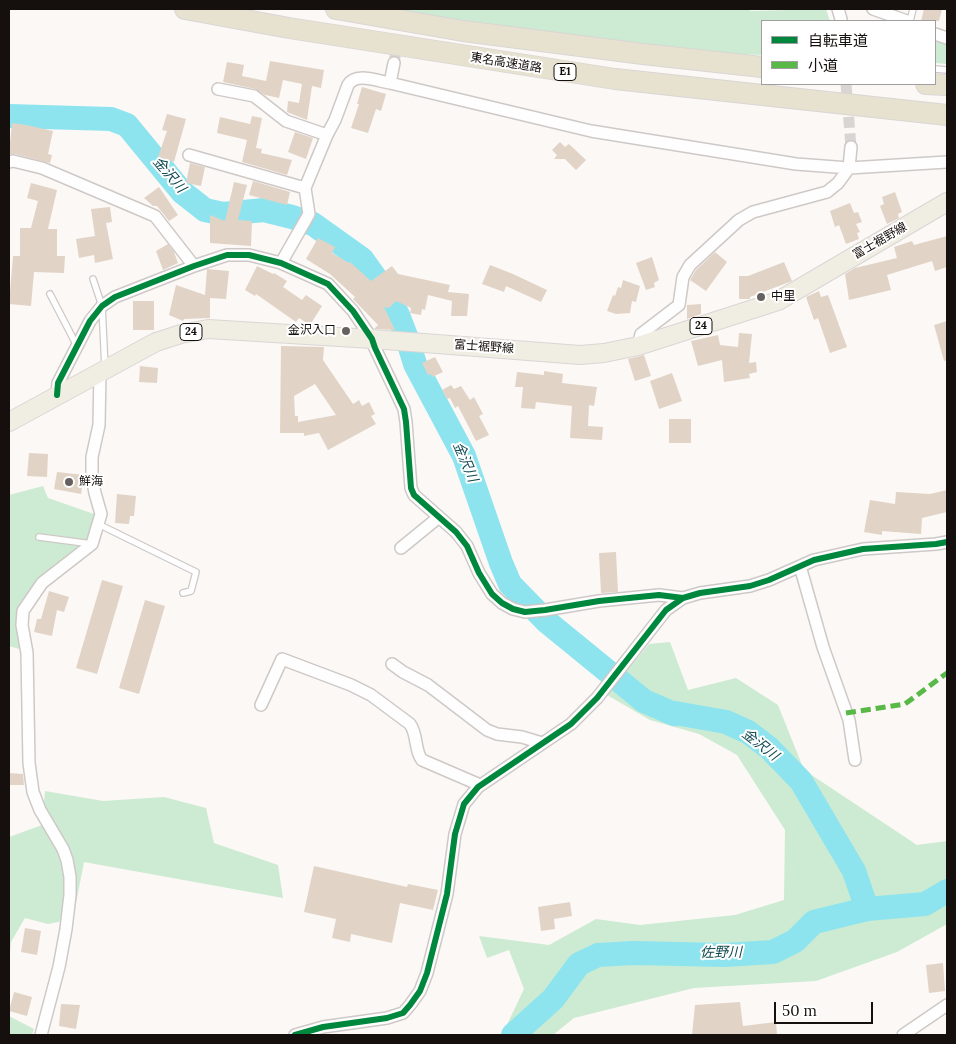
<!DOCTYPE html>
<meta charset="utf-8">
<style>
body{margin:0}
#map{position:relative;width:956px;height:1044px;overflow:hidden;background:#fcf8f6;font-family:Lora,"Noto Sans JP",serif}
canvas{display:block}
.frame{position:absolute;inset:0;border:10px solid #15100d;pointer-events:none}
.legend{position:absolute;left:761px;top:20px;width:175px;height:65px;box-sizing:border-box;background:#fff;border:1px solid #a19f9e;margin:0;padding:6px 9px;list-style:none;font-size:15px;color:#15100d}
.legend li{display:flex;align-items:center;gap:10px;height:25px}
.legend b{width:25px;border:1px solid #a19f9e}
.scale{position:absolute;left:774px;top:1002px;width:99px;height:22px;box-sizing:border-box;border:2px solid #15100d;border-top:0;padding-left:6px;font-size:15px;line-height:18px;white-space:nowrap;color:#15100d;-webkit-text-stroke:4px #fff;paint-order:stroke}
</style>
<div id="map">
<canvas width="956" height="1044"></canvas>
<div class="frame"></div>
<ul class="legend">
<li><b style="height:6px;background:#00873e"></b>自転車道</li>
<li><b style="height:6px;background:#58b947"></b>小道</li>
</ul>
<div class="scale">50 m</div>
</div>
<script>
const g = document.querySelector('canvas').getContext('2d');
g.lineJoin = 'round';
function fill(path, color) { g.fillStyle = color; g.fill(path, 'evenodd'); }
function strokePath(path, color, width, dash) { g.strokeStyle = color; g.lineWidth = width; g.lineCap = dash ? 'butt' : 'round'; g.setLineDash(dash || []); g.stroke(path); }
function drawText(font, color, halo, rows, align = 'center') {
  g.font = font + ' Lora,"Noto Sans JP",serif'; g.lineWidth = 4; g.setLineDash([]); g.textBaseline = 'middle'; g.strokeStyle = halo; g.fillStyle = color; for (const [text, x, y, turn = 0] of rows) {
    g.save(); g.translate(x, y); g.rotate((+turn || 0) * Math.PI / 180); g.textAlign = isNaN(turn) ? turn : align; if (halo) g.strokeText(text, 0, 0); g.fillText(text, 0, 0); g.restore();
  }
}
fill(new Path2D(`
 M375,9H750V11L826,9L830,21H835H762V55L695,52L540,35Z
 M935,39L947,42V64L935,63Z
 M43,486L48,498L97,515L89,540L19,607V649L9,646V495Z
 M670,642L688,690L736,678L778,705L804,770L917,845L947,841V924L897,952L816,981L694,988L574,1018L553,1035H502L524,989L509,950L487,958L479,936L549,945L596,919L640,925L735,915L784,900L785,830L737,755L699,734L650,720L607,695L649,644Z
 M45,791L103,801L164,797L206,808L214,843L278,865L283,898L84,862L73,919L48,924L25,918L11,942L9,966V837L42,825Z
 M9,1016L34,1029L32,1035H9Z`), '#ccebd2');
strokePath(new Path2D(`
 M9,116L111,119L127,125L182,192L205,210L223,214L264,210L292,217L313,224L362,259L377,280L398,315L408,341L415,364L464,456L501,563L510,584L546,621L644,701L674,714L675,713L726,722L748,732L769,748L801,781L854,871L867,909
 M513,1035L553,999L579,964L598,955L633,953L724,955L773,952L795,941L814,922L867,909L925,904L947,891`), '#8de4ef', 24);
fill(new Path2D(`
 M924,9H942L939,21H921Z
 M270,61L324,70L321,88L312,86L307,120L287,112L288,101L299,103L302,84L283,80L279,98L265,95L255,89L223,82L227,62L244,65L242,76L266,81Z
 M362,87L386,94L381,111L376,109L368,133L351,128L359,104H357Z
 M167,114L186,119L174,162L158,157L167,131L162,130Z
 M252,116L262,118L256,148L262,149L261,153L292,160L287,175L242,162L247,140L217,133L220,117L250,124Z
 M12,123L26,125L53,131L48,154L52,155L50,163L15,154H9Z
 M295,132L313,138L306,159L288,152Z
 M560,142L565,147L569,144L586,160L576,170L565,159H554L557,155L552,150Z
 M190,163L205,167L201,186L186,183Z
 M253,181L290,192L287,205L249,195Z
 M234,182L247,185L238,220L252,221L251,246L210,243V215L225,221Z
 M31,183L57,190L48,229H57V256H65L64,273L34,272L31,306L9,304L13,256H20V228H31L38,201L27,198Z
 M159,187L178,215L169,221L157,206H153L144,198Z
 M895,192L902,212L898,214L899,218L887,224L880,206L884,204L882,197Z
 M850,203L854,213L858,212L862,222L856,224L860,232L857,233L859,239L846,244L839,225L835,227L830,211Z
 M110,207L112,222L106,223L113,259L95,263L94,255L79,258L76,239L95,236L91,209Z
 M947,236V267L935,271L932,261L887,275L891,290L849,300L845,274L855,268L897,258L894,247L912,241L914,245Z
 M318,238L335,247L332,253L349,263L350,262L371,281L392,266L398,274L450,285L448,292L469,294L467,316H451L452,301L428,295L425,310L422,309L421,315L410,313L411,308L396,301L389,308L384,307L395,330L374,329L378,325L353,299L355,297L330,274L306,259Z
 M168,244L174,252L178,263L163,270L156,251Z
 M715,252L727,262L706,291L690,280L696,270Z
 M652,257L659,280L654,283L655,287L646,290L636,263Z
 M784,262L792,281L750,297V299H739V276H748Z
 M490,265L513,274L547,290L541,302L506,286L504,292L482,284Z
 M257,266L273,274L274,273L287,281L283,287L302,300L306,295L322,306L310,325L299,318L296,322L256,294L255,296L245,290Z
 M207,269L229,271L226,299L210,298V318L184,319L183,321L169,315L176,285L205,295Z
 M623,280L640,286L636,302L632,301L630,313L616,314L607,311L613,295L615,296L618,287L621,288Z
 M819,291L821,297L828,295L847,347L830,353L818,318L814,320L806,297Z
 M133,301H154V330H133Z
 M701,304V314L687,319V305Z
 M947,321V360L944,361L934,325Z
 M739,333L752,334L749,363L756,362L757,372L749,374L750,378L724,382L722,360L698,366L691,341L718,335L720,345L738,347Z
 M281,346L324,347L323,360L353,404L359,400L362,406L369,402L375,414L371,416L376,424L328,450L319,433L304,436V433H280ZM315,384L336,415L298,422V416H295L294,396Z
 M644,355L651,376L635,381L628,359Z
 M435,357L443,372L432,377L431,374L428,375L422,363Z
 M140,366L158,368L157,383L139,382Z
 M544,371L563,374L562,383L597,387L594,406L589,405L588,426L603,427L602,440L570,438L572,406L536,402L535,409L521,408L523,387H515L517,372L544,375Z
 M672,373L682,401L659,409L650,381Z
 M451,385L454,389L461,386L470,400L474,397L483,414L479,416L489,435L476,441L458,406L455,408L450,398L447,399L442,390Z
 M669,419H691V443H669Z
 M29,453L48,454L47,477L27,476Z
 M57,472L84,475L81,494L54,489Z
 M947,490V512L922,518L921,534L882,531V535L864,532L870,500L895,504L896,492L930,494Z
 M117,494L136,496L134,516H130L129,524L115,523Z
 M616,552L618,592L601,593L599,553Z
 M102,580L123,586L97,674L76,668Z
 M49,591L69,597L64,612L57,610L52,636L34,632L37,619H41Z
 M145,600L165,606L139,694L119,688Z
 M9,773L23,774L24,785H9Z
 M314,866L407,887L408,884L438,890L433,910L400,903L392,943L351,934L350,942L332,938L336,919L304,912Z
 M570,902L572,916L554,919L555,929L541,931L538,907Z
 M25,928L41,931L37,955L21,952Z
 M943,963L945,991L929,993L926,965Z
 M14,992L32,997L27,1016L9,1011Z
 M740,1002L743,1026L776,1022L777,1035H692L695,1005Z
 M61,1004L80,1005L76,1029L59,1026Z`), '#e1d4c6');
strokePath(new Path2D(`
 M394,63L403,9
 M846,84L851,147`), '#d9d5d3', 11, [11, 5.5]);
const service = new Path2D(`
 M910,21L913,9
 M935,69L947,70
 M93,279L102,306L105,368
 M50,294L77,346
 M98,524L196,572L191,591L183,593
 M39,537L92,544`);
const minor = new Path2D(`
 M838,9L841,19
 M873,9L907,21
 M935,34L947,38
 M394,63L390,83L591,131L796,164L849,168L947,162
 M218,89L254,96L286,121L327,135
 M189,155L305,188
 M9,162L13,161L42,168L155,216L194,266
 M281,263L309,214L305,188L327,135L335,120L348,85C356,72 377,81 390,83
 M638,346L641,334L679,305L683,277L690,265L739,220L753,212L827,192L838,183L849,168L851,147
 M57,395L58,383L90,321L102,306L115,297L194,266L227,255H249L281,263L328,284L353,311L372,339L375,348L404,409L406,422L411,488L414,495L456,532L467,546L479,573L492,594L502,603L513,609L525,612L545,610L599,601L659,595L683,598
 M401,548L439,517
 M800,566L823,647L849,720L855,760
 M392,664L403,672L428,685L487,730L497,734L522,737L542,743
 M261,705L282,659L351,685L371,695L410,724C418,735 414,750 422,760L480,785
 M41,1035L59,967L66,929L70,895V877L67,860L63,849L40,810L33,792L29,763L27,653L22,625L23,611L42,583L92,544L101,514L95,493L92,477V457L99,425L100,372
 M295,1035L323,1027L387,1018L403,1013L410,1005L420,991L427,973L447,894L455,834L464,804L478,787L571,724L597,698L666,610L683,598L700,593L750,586L769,580L814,560L863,549L936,544L947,542
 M903,1035L947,1005`);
const primary = new Path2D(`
 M9,422L156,342L181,334L208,329L372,339L580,355L604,353L638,346L778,301L947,202`);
const motorway = new Path2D(`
 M185,9L289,28L615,79L947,115
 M336,9L463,31L643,54L762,67
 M926,84L947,85`);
strokePath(service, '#cec9c6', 8);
strokePath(minor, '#cec9c6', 14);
strokePath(primary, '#d9d6d5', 20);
strokePath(motorway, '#d9d6d5', 22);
strokePath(service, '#fffefe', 5.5);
strokePath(minor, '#fffefe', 11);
strokePath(primary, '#f0ede2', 18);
strokePath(motorway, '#e7e2d0', 20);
strokePath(new Path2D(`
 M846,713L905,704L947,673`), '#58b947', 5, [10, 5]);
strokePath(new Path2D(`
 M57,395L58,383L90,321L102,306L115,297L194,266L227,255H249L281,263L328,284L353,311L372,339L375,348L404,409L406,422L411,488L414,495L456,532L467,546L479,573L492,594L502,603L513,609L525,612L545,610L599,601L659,595L683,598
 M295,1035L323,1027L387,1018L403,1013L410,1005L420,991L427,973L447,894L455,834L464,804L478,787L571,724L597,698L666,610L683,598L700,593L750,586L769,580L814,560L863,549L936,544L947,542`), '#00873e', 6);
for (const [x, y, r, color] of [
 [761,297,5,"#66615f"],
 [346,331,5,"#66615f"],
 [69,482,5,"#66615f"]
]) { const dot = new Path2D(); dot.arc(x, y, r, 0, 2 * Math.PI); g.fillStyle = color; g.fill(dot); strokePath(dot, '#fff', 2); }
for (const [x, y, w] of [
 [565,72,22],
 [701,326,22],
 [191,332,22]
]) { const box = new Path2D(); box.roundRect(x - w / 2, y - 8.5, w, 17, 4); g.fillStyle = '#fff'; g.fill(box); strokePath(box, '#15100d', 1); }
drawText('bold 11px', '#15100d', null, [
 ["E1",565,72],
 ["24",701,326],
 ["24",191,332]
]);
drawText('12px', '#15100d', '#fff', [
 ["東名高速道路",506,63,9],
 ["富士裾野線",880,241,-30],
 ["富士裾野線",484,347,4]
]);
drawText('12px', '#15100d', '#fff', [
 ["中里",771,297],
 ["金沢入口",336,331,"right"],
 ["鮮海",79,482]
], 'left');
drawText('italic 14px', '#124a51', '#fff', [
 ["金沢川",169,175,49],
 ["金沢川",465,462,67],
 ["金沢川",760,745,38],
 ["佐野川",721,953,-1]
]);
</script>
